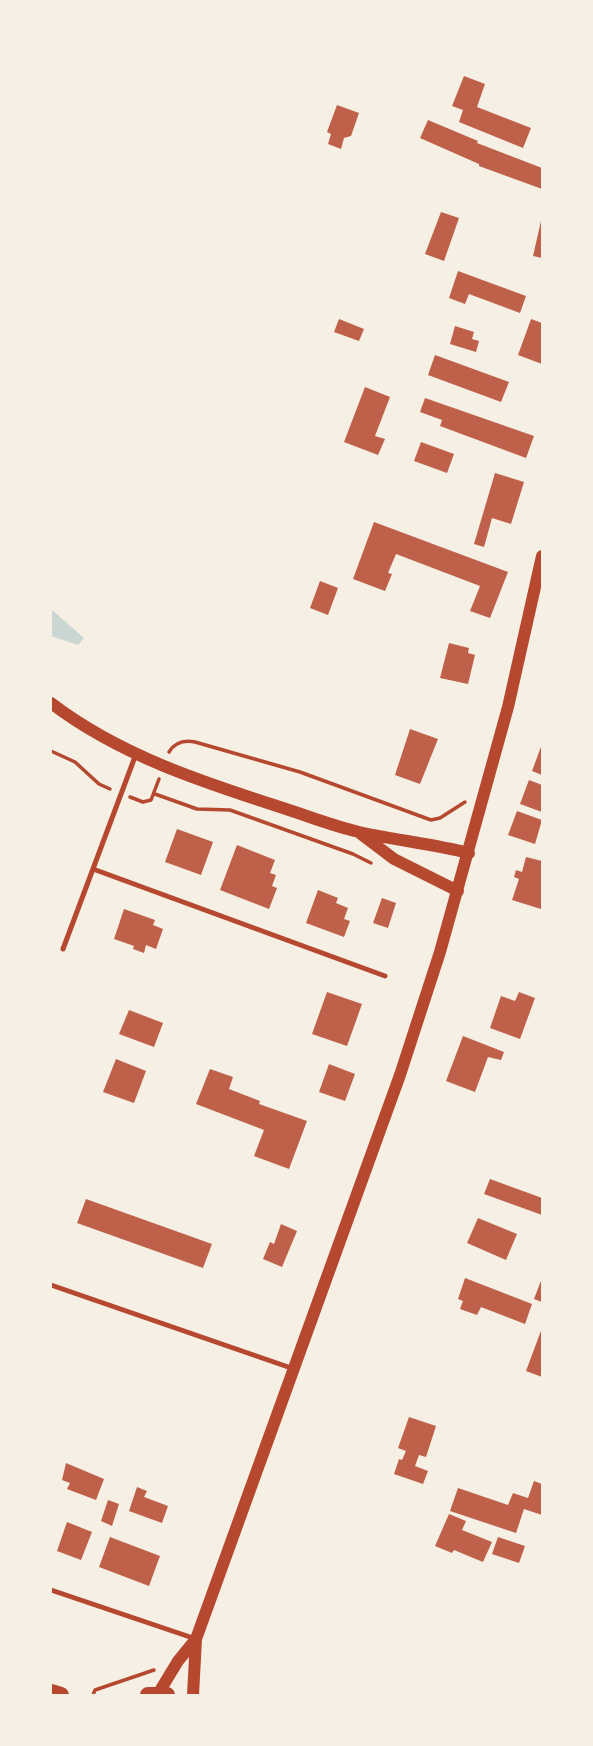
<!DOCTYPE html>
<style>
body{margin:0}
#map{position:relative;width:593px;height:1746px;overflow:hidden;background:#f6efe4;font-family:Rubik,sans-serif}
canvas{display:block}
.frame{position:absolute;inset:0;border:52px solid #f6efe4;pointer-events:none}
</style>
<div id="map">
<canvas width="593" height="1746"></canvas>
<div class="frame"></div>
</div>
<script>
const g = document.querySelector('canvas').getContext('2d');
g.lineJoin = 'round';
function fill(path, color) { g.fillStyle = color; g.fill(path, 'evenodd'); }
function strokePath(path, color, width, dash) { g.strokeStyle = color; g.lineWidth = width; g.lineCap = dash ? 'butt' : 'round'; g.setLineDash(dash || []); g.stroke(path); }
fill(new Path2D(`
 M51,609L84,638L78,645L51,636Z`), '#c9d6d2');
fill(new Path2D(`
 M464,76L485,84L477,107L531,128L523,148L459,122L463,110L452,106Z
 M337,105L359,113L351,136L344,138L341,149L328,144L331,134L327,132Z
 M428,120L478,141L477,143L542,168V189L479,166V164L420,138Z
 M441,212L459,218L444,261L425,254Z
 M541,221H542V258L533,256Z
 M458,271L526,296L520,313L469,294L465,304L449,298Z
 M339,319L364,329L359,341L334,332Z
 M531,319L542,323V364L518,355Z
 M455,326L474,332L472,339L479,341L476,352L450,344Z
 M435,355L509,382L501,402L428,375Z
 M365,387L390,397L375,436L385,439L378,455L344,442Z
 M425,398L534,436L526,458L440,426L442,420L420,412Z
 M421,442L454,454L447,473L414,461Z
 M495,473L524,482L511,524L492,518L484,547L474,544Z
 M374,522L508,572L490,618L470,611L480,586L396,554L388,573L392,574L385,591L353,579Z
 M320,581L338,588L328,615L310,608Z
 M449,643L469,648L468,653L475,655L468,684L440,678Z
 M410,729L438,739L420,784L395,775Z
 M542,744V775L532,771Z
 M529,780L542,785V812L520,804Z
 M517,811L542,820L535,844L508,835Z
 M177,829L213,842L201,875L165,862Z
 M237,845L275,860L270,873L276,875L272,886L277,888L269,909L220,890Z
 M526,857L542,861L541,909L512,900L519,879L514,877L516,870L522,872Z
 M318,890L338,898L336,903L348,908L344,919L350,921L344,937L306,923Z
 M382,898L396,903L388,928L373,923Z
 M124,909L155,920L153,925L163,929L156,949L146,945L144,953L133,949L134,946L114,939Z
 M327,992L362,1004L347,1046L312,1034Z
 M519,992L535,998L520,1039L490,1028L501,996L515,1001Z
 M129,1010L163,1023L154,1047L119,1034Z
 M463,1036L504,1052L501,1060L488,1057L475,1092L446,1081Z
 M116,1059L146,1071L134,1103L103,1092Z
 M329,1064L355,1074L345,1101L319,1092Z
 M210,1069L233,1077L229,1089L260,1101L259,1104L307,1121L289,1169L254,1156L264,1130L196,1104Z
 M490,1179L542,1198V1215L484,1194Z
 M86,1199L212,1244L203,1268L77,1223Z
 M478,1218L517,1234L506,1260L467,1243Z
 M281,1224L297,1231L282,1267L263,1259L270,1242L274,1244Z
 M465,1278L532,1304L525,1324L481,1307L477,1315L460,1309L463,1301L458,1299Z
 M542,1278V1302L534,1299Z
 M542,1328V1377L526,1371Z
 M409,1417L436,1426L426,1457L419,1455L415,1466L428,1471L423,1484L394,1474L399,1459L402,1460L406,1451L398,1448Z
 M66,1463L104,1479L96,1500L67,1489L70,1483L62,1480Z
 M534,1481L542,1484V1515L524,1509L516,1533L450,1511L458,1488L508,1505L513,1493L528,1498Z
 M137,1487L147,1491L144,1497L168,1506L162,1523L129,1511Z
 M108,1500L119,1504L112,1526L101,1521Z
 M449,1514L466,1521L462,1530L492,1542L483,1562L454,1550L452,1553L435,1546Z
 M67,1522L92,1532L81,1560L57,1551Z
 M110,1537L160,1556L149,1586L99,1567Z
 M498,1537L525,1546L519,1563L492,1554Z`), '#bf614a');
strokePath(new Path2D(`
 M51,751L75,762L99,784L110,789
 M169,752C175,742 184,740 195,742L300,772L431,820L440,818L465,802
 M155,794L197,809L230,810L353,854L371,863
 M130,797L143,802L151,800L159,779
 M93,1695L95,1690L154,1670`), '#b5482f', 3.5);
strokePath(new Path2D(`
 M93,869L385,976
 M63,949L136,754
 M51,1285L294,1369
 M51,1590L196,1639`), '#b5482f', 5);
strokePath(new Path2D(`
 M51,703C119,755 202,782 283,808C308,816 333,826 359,832C395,840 432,844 469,853
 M361,834L394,859L458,891
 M158,1694L178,1661L196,1639L400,1075L440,952L508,707L542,556
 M193,1695L196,1639`), '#b5482f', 12);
strokePath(new Path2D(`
 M51,1692L61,1695
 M148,1695H167`), '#b5482f', 16);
</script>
